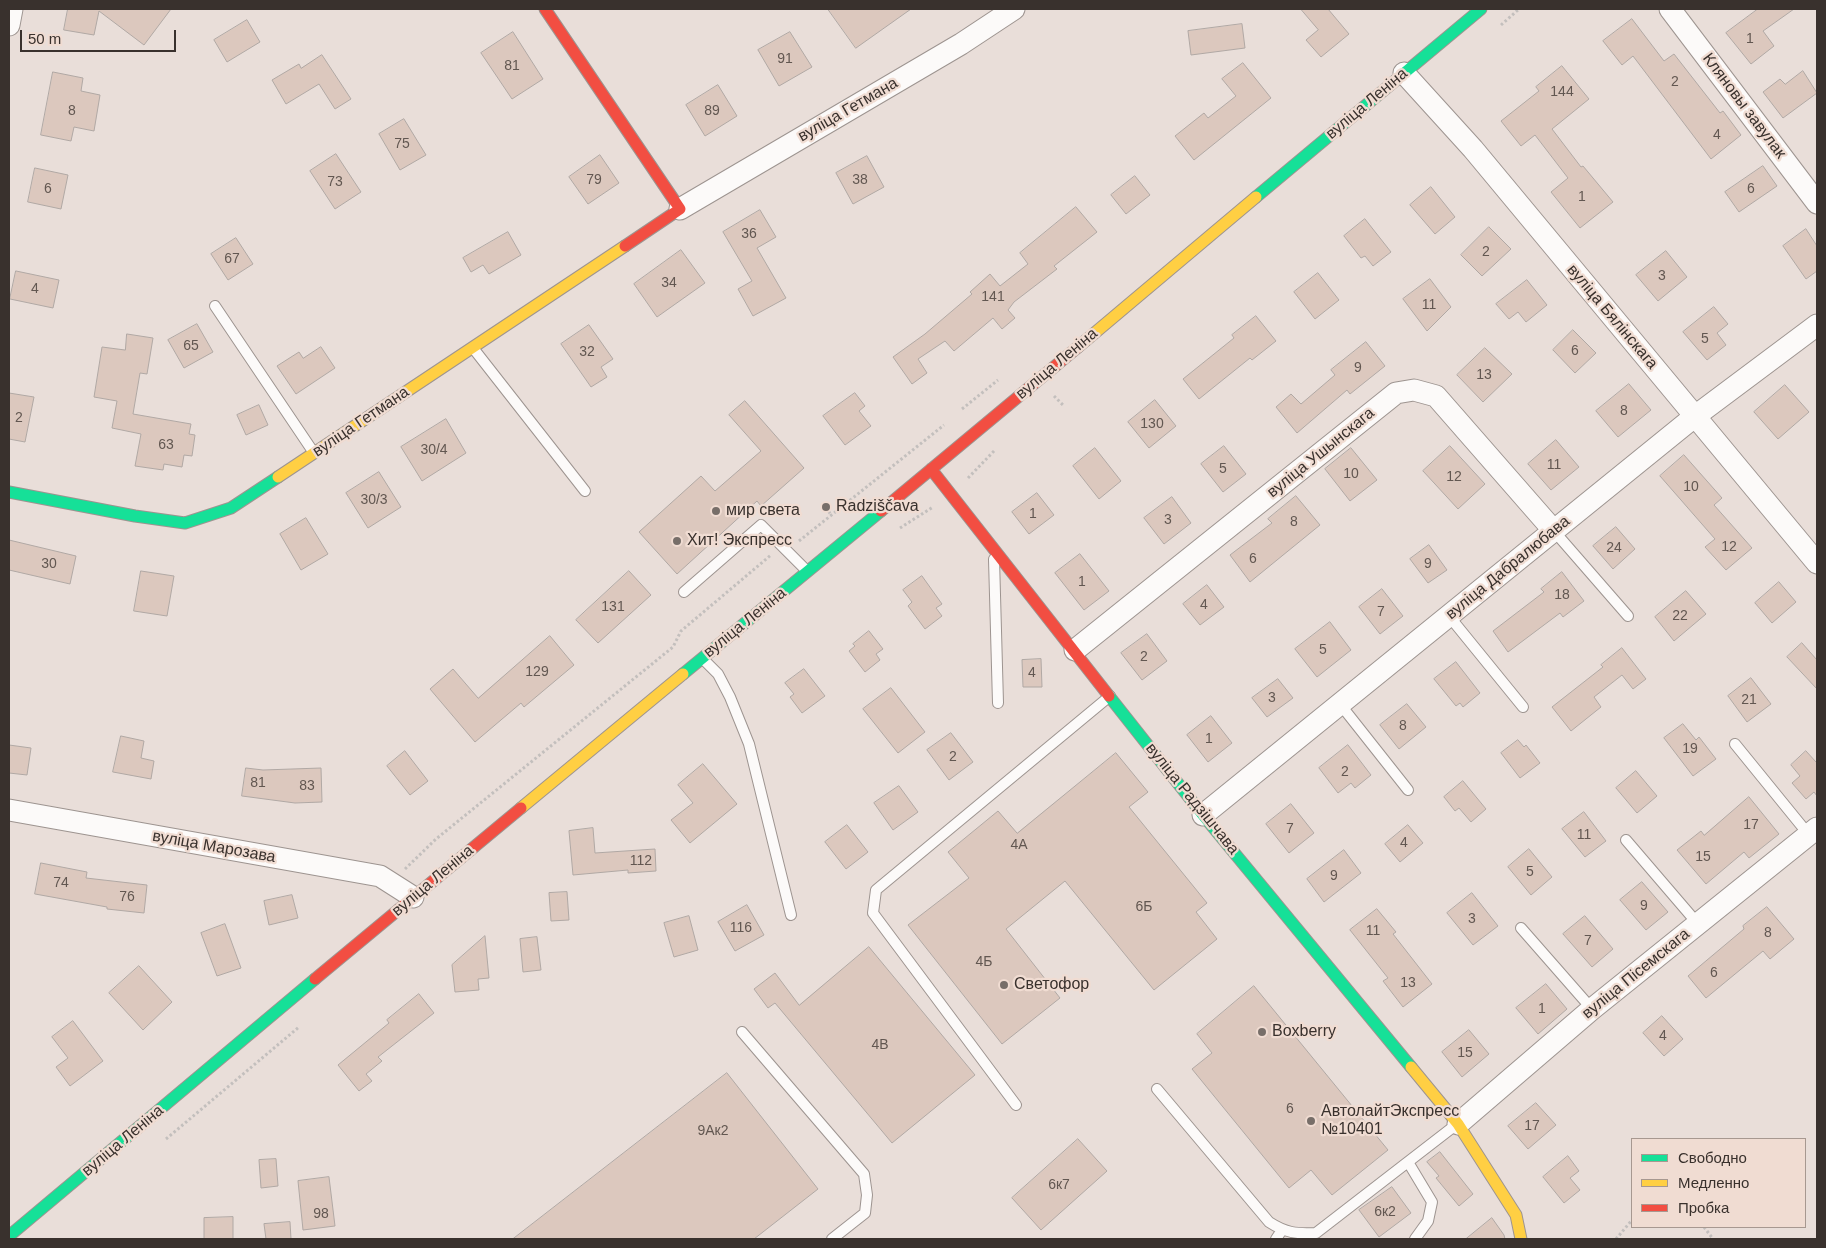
<!DOCTYPE html>
<meta charset="utf-8">
<style>
body{margin:0}
#map{position:relative;width:1826px;height:1248px;overflow:hidden;background:#e9ded9;font-family:Helvetica,sans-serif}
canvas{display:block}
.frame{position:absolute;inset:0;border:10px solid #39312d;pointer-events:none}
.legend{position:absolute;left:1631px;top:1138px;width:175px;height:90px;box-sizing:border-box;background:#f0dcd2;border:1px solid #a79890;margin:0;padding:6px 9px;list-style:none;font-size:15px;color:#39312d}
.legend li{display:flex;align-items:center;gap:10px;height:25px}
.legend b{width:25px;border:1px solid #a79890}
.scale{position:absolute;left:20px;top:30px;width:156px;height:22px;box-sizing:border-box;border:2px solid #39312d;border-top:0;padding-left:6px;font-size:15px;line-height:18px;white-space:nowrap;color:#39312d;-webkit-text-stroke:4px #f0dcd2;paint-order:stroke}
</style>
<div id="map">
<canvas width="1826" height="1248"></canvas>
<div class="frame"></div>
<ul class="legend">
<li><b style="height:6px;background:#16e098"></b>Свободно</li>
<li><b style="height:6px;background:#ffcf43"></b>Медленно</li>
<li><b style="height:6px;background:#f24e42"></b>Пробка</li>
</ul>
<div class="scale">50 m</div>
</div>
<script>
const g = document.querySelector('canvas').getContext('2d');
g.lineJoin = 'round';
function fill(path, color) { g.fillStyle = color; g.fill(path, 'evenodd'); }
function strokePath(path, color, width, dash) { g.strokeStyle = color; g.lineWidth = width; g.lineCap = dash ? 'butt' : 'round'; g.setLineDash(dash || []); g.stroke(path); }
function drawText(font, color, halo, rows, align = 'center') {
  g.font = font + ' Helvetica,sans-serif'; g.lineWidth = 4.5; g.setLineDash([]); g.textBaseline = 'middle'; g.strokeStyle = halo; g.fillStyle = color; for (const [text, x, y, turn = 0] of rows) {
    g.save(); g.translate(x, y); g.rotate((+turn || 0) * Math.PI / 180); g.textAlign = isNaN(turn) ? turn : align; if (halo) g.strokeText(text, 0, 0); g.fillText(text, 0, 0); g.restore();
  }
}
const building = new Path2D(`
 M68,9H171L144,45L99,11L94,35L64,30Z
 M828,9H911L856,48Z
 M1301,9H1328L1349,34L1321,57L1306,40L1318,30Z
 M1758,9H1794L1763,31L1774,46L1751,64L1726,33Z
 M1632,19L1664,61L1674,54L1720,113L1723,111L1741,135L1711,159L1633,56L1622,65L1603,41Z
 M247,20L260,42L227,62L214,40Z
 M1242,24L1245,48L1191,55L1188,31Z
 M513,32L543,79L512,99L481,53Z
 M790,32L812,67L779,86L758,50Z
 M322,55L351,99L335,109L319,84L286,104L272,80L299,64L301,68Z
 M1243,63L1271,98L1194,160L1175,136L1204,113L1208,118L1236,96L1222,79Z
 M1562,66L1589,99L1552,129L1581,167L1583,166L1613,202L1580,228L1551,192L1568,178L1535,135L1521,146L1501,121L1539,91L1536,87Z
 M1803,71L1817,93L1783,118L1763,92L1780,79L1785,84Z
 M53,72L83,78L81,91L100,95L94,131L74,127L71,141L41,135Z
 M718,85L737,116L705,136L686,105Z
 M404,119L426,155L400,170L379,134Z
 M336,154L361,192L335,209L310,171Z
 M600,155L619,183L588,204L569,177Z
 M867,156L884,187L853,204L836,173Z
 M1763,166L1777,186L1739,212L1725,192Z
 M35,168L68,175L61,209L28,202Z
 M1135,176L1150,195L1126,214L1111,195Z
 M1431,187L1455,217L1435,234L1410,205Z
 M1076,207L1097,232L1054,266L1057,269L1014,302L1008,310L1015,318L1002,329L993,318L954,351L945,341L918,359L927,373L912,384L893,357L925,334L972,294L970,292L990,274L1000,286L1028,264L1020,253Z
 M760,210L776,237L757,248L786,298L753,316L738,289L752,281L723,232Z
 M1365,219L1391,252L1373,266L1365,256L1361,258L1344,236Z
 M1489,227L1511,249L1482,276L1461,255Z
 M1806,229L1817,246V271L1806,279L1783,246Z
 M508,232L521,255L489,274L483,265L471,272L463,258Z
 M236,238L253,264L228,280L211,254Z
 M681,250L705,283L657,317L634,284Z
 M1666,251L1687,277L1658,301L1636,275Z
 M16,271L59,280L53,308L10,299Z
 M1318,273L1339,300L1315,319L1294,292Z
 M1430,279L1451,307L1427,331L1403,299Z
 M1527,280L1547,305L1526,322L1518,312L1509,319L1496,304Z
 M1714,307L1728,324L1717,333L1726,345L1707,360L1683,332Z
 M1256,316L1276,341L1252,360L1250,358L1199,399L1183,379L1234,338L1232,335Z
 M197,324L213,352L184,368L168,340Z
 M589,325L613,359L601,367L607,377L591,387L561,344Z
 M1573,330L1596,353L1575,373L1553,350Z
 M127,334L153,338L147,374L140,373L133,414L191,424L189,434L195,435L192,456L184,455L182,467L164,464L163,470L135,466L141,434L112,428L117,401L94,397L102,347L125,350Z
 M1366,342L1385,366L1350,394L1347,390L1297,433L1276,407L1291,394L1301,404L1335,375L1331,370Z
 M321,347L335,368L296,394L277,366L299,352L303,358Z
 M1485,348L1512,374L1483,402L1457,375Z
 M1629,384L1651,410L1618,437L1596,411Z
 M1785,385L1809,412L1778,439L1754,412Z
 M9,393L34,397L25,442L9,439Z
 M855,393L865,406L859,411L871,426L845,445L823,416Z
 M1155,400L1176,426L1149,448L1128,422Z
 M745,401L804,468L761,506L757,501L677,574L639,532L701,476L715,491L761,451L729,415Z
 M259,405L268,425L246,435L237,415Z
 M446,419L466,453L422,481L401,447Z
 M1556,440L1579,467L1551,490L1528,464Z
 M1224,446L1246,474L1223,492L1201,464Z
 M1450,446L1485,484L1458,509L1423,471Z
 M1095,448L1121,481L1099,499L1073,466Z
 M1351,448L1377,480L1350,501L1325,469Z
 M1684,455L1722,498L1714,505L1752,548L1726,570L1705,547L1715,539L1660,476Z
 M379,472L401,507L368,528L346,493Z
 M1037,493L1054,515L1029,534L1012,512Z
 M1296,496L1320,525L1250,582L1230,555L1272,523L1268,519Z
 M1172,497L1191,523L1164,544L1144,518Z
 M306,518L328,554L301,570L280,534Z
 M1616,527L1635,549L1613,569L1593,546Z
 M9,540L76,556L70,584L9,570Z
 M1429,545L1447,570L1428,583L1410,559Z
 M1080,554L1109,591L1084,610L1055,573Z
 M141,571L174,576L167,616L134,611Z
 M629,571L651,595L598,643L576,620Z
 M1562,572L1584,601L1563,617L1560,613L1508,652L1493,631L1544,592L1541,589Z
 M922,576L942,604L936,608L942,616L925,629L908,606L912,602L903,590Z
 M1779,582L1796,602L1772,623L1755,603Z
 M1207,585L1224,607L1200,625L1183,604Z
 M1382,589L1403,616L1380,634L1359,607Z
 M1686,591L1706,614L1674,641L1655,617Z
 M1330,622L1351,650L1317,677L1295,649Z
 M869,631L883,649L876,654L880,660L865,672L849,651L855,646L853,644Z
 M1147,634L1167,661L1142,680L1121,653Z
 M550,636L574,665L524,707L521,703L475,742L430,689L453,669L478,698Z
 M1802,643L1817,660V689L1787,657Z
 M1622,648L1646,679L1633,689L1622,675L1594,697L1601,707L1571,731L1552,707L1603,667L1601,665Z
 M1041,659L1042,687H1023L1022,660Z
 M1456,662L1480,693L1463,707L1460,703L1456,706L1434,679Z
 M804,669L825,696L802,713L790,697L794,694L785,683Z
 M1751,678L1771,704L1747,722L1728,696Z
 M1278,679L1293,698L1267,717L1252,698Z
 M891,688L925,732L898,753L863,709Z
 M1407,704L1426,727L1399,749L1380,725Z
 M1211,716L1232,743L1208,762L1187,735Z
 M1683,724L1696,740L1699,737L1716,759L1693,776L1664,738Z
 M951,733L973,762L949,780L927,750Z
 M121,736L144,741L141,758L154,761L151,779L113,772Z
 M1518,740L1524,747L1526,745L1540,763L1520,778L1501,753Z
 M9,745L31,748L27,775L9,773Z
 M1348,745L1371,775L1355,788L1351,783L1338,793L1319,768Z
 M405,751L428,781L410,795L387,766Z
 M1806,751L1816,762L1817,760V796L1814,792L1806,799L1792,783L1800,776L1791,765Z
 M1116,753L1148,792L1129,807L1207,903L1196,912L1217,939L1154,990L1065,881L1006,929L1060,998L1002,1044L908,925L969,878L948,852L998,811L1017,833Z
 M703,764L737,804L690,843L671,820L693,803L678,785Z
 M246,768L263,770L321,768L322,802L295,803L242,796Z
 M1636,771L1657,796L1637,813L1616,788Z
 M1463,781L1486,809L1471,822L1459,808L1455,811L1444,797Z
 M899,786L918,812L893,830L874,803Z
 M1749,797L1779,834L1749,858L1744,852L1706,884L1677,850L1701,831L1704,835Z
 M1291,804L1314,833L1289,853L1266,824Z
 M1584,812L1606,841L1585,857L1562,829Z
 M847,825L868,852L846,869L825,842Z
 M1408,825L1423,843L1400,862L1385,844Z
 M593,828L595,853L655,849L656,871L628,873V870L573,875L569,831Z
 M1529,849L1552,877L1531,895L1508,867Z
 M1344,850L1361,873L1324,902L1307,879Z
 M41,863L87,872L86,878L147,885L144,913L107,909V907L35,894Z
 M1642,882L1668,912L1646,930L1620,900Z
 M567,892L569,920L551,921L549,893Z
 M1472,893L1498,926L1473,945L1447,913Z
 M292,895L298,918L269,925L264,901Z
 M747,905L764,935L735,951L718,922Z
 M1767,907L1794,939L1770,959L1763,951L1706,998L1688,976L1744,929L1743,926Z
 M1377,909L1396,932L1393,934L1432,984L1403,1007L1383,981L1388,978L1350,930Z
 M689,916L698,950L674,957L664,923Z
 M1585,916L1613,949L1592,967L1563,934Z
 M225,924L241,968L217,976L201,933Z
 M485,936L489,978L478,979L479,990L455,992L452,965Z
 M537,937L541,970L523,972L520,939Z
 M869,947L975,1075L892,1143L775,1003L768,1008L754,989L775,973L799,1005Z
 M139,966L172,1002L143,1030L109,993Z
 M1546,984L1567,1009L1538,1034L1516,1008Z
 M1254,986L1388,1150L1332,1195L1311,1170L1289,1188L1192,1069L1212,1053L1197,1034Z
 M419,994L434,1013L378,1057L382,1061L366,1074L372,1081L359,1091L338,1065L389,1023L387,1020Z
 M1662,1016L1683,1039L1664,1056L1643,1033Z
 M73,1021L103,1061L70,1086L56,1067L68,1058L52,1037Z
 M1469,1030L1489,1054L1462,1077L1442,1052Z
 M727,1073L818,1189L754,1239H513Z
 M1536,1103L1556,1125L1528,1149L1508,1126Z
 M1078,1139L1107,1171L1041,1230L1012,1198Z
 M1440,1152L1473,1194L1459,1206L1436,1178L1439,1176L1427,1162Z
 M1568,1156L1579,1171L1570,1178L1580,1190L1564,1203L1543,1177Z
 M276,1159L278,1186L261,1188L259,1160Z
 M329,1177L335,1226L303,1230L298,1181Z
 M1392,1187L1411,1213L1379,1237L1359,1210Z
 M233,1217V1239H204V1218Z
 M1492,1218L1504,1235L1505,1239H1466Z
 M290,1222L291,1239H266L264,1224Z`);
fill(building, '#dcc8be');
strokePath(building, '#b0a8a4', 1);
const lane = new Path2D(`
 M215,306L314,453
 M473,348L585,491
 M1554,531L1628,616
 M994,559L998,703
 M684,592L761,525L807,571
 M1449,616L1523,707
 M703,659L718,674L730,697L749,744L791,915
 M1340,704L1408,790
 M1735,744L1809,835
 M1626,840L1698,924
 M1521,928L1592,1009
 M742,1032L864,1174L867,1195L865,1213L832,1239
 M1157,1089L1269,1222C1286,1233 1296,1234 1316,1233L1457,1124
 M1016,1105L873,913L876,890L1110,696
 M1408,1162L1432,1202L1428,1221L1415,1239
 M1276,1239L1282,1230`);
const street = new Path2D(`
 M1670,9L1817,203
 M9,25L12,9
 M1404,73L1473,149L1817,563
 M680,209L961,44L1014,9
 M1075,650L1396,393L1414,390L1436,396L1554,531
 M9,810L380,876L413,897
 M1203,815L1694,417L1817,325
 M1458,1124L1592,1009L1817,828`);
const fast = new Path2D(`
 M1256,197L1481,9
 M9,492L135,516L185,523L231,508L278,477
 M683,674L881,511
 M1109,696L1203,815L1411,1067
 M9,1236L315,979`);
const slow = new Path2D(`
 M1078,347L1256,197
 M278,477L625,246
 M521,808L683,674
 M1411,1067L1458,1124L1516,1215L1521,1239`);
const jam = new Path2D(`
 M545,9L680,209L625,246
 M931,469L1109,696
 M881,511L1078,347
 M315,979L521,808`);
strokePath(lane, '#9d9490', 12);
strokePath(street, '#9d9490', 23);
strokePath(fast, '#9d9490', 13);
strokePath(slow, '#9d9490', 13);
strokePath(jam, '#9d9490', 13);
strokePath(new Path2D(`
 M1501,25L1519,9
 M1054,396L1063,405
 M962,409L998,380
 M968,478L995,450
 M826,507L831,515
 M900,528L933,507
 M799,541L944,425
 M405,869L436,839L673,647L681,631L771,555
 M166,1139L299,1027
 M1704,1227L1713,1239
 M1616,1239L1632,1220`), '#c3bfbd', 3, [2.5, 2.5]);
strokePath(lane, '#fcfaf9', 10);
strokePath(street, '#fcfaf9', 21);
strokePath(fast, '#16e098', 11);
strokePath(slow, '#ffcf43', 11);
strokePath(jam, '#f24e42', 11);
for (const [x, y, r, color] of [
 [826,507,5,"#776e69"],
 [716,511,5,"#776e69"],
 [677,541,5,"#776e69"],
 [1004,985,5,"#776e69"],
 [1262,1032,5,"#776e69"],
 [1311,1121,5,"#776e69"]
]) { const dot = new Path2D(); dot.arc(x, y, r, 0, 2 * Math.PI); g.fillStyle = color; g.fill(dot); strokePath(dot, '#f0dcd2', 2); }
drawText('14px', '#625751', null, [
 ["1",1750,39],
 ["91",785,59],
 ["81",512,66],
 ["2",1675,82],
 ["144",1562,92],
 ["8",72,111],
 ["89",712,111],
 ["4",1717,135],
 ["75",402,144],
 ["79",594,180],
 ["38",860,180],
 ["73",335,182],
 ["6",48,189],
 ["6",1751,189],
 ["1",1582,197],
 ["36",749,234],
 ["2",1486,252],
 ["67",232,259],
 ["3",1662,276],
 ["34",669,283],
 ["4",35,289],
 ["141",993,297],
 ["11",1429,305],
 ["5",1705,339],
 ["65",191,346],
 ["6",1575,351],
 ["32",587,352],
 ["9",1358,368],
 ["13",1484,375],
 ["8",1624,411],
 ["2",19,418],
 ["130",1152,424],
 ["63",166,445],
 ["30/4",434,450],
 ["11",1554,465],
 ["5",1223,469],
 ["10",1351,474],
 ["12",1454,477],
 ["10",1691,487],
 ["30/3",374,500],
 ["1",1033,514],
 ["3",1168,520],
 ["8",1294,522],
 ["12",1729,547],
 ["24",1614,548],
 ["6",1253,559],
 ["30",49,564],
 ["9",1428,564],
 ["1",1082,582],
 ["18",1562,595],
 ["4",1204,605],
 ["131",613,607],
 ["7",1381,612],
 ["22",1680,616],
 ["5",1323,650],
 ["2",1144,657],
 ["129",537,672],
 ["4",1032,673],
 ["3",1272,698],
 ["21",1749,700],
 ["8",1403,726],
 ["1",1209,739],
 ["19",1690,749],
 ["2",953,757],
 ["2",1345,772],
 ["81",258,783],
 ["83",307,786],
 ["17",1751,825],
 ["7",1290,829],
 ["11",1584,835],
 ["4",1404,843],
 ["4А",1019,845],
 ["15",1703,857],
 ["112",641,861],
 ["5",1530,872],
 ["9",1334,876],
 ["74",61,883],
 ["76",127,897],
 ["9",1644,906],
 ["6Б",1144,907],
 ["3",1472,919],
 ["116",741,928],
 ["11",1373,931],
 ["8",1768,933],
 ["7",1588,941],
 ["4Б",984,962],
 ["6",1714,973],
 ["13",1408,983],
 ["1",1542,1009],
 ["4",1663,1036],
 ["4В",880,1045],
 ["15",1465,1053],
 ["6",1290,1109],
 ["17",1532,1126],
 ["9Ак2",713,1131],
 ["6к7",1059,1185],
 ["6к2",1385,1212],
 ["98",321,1214]
]);
drawText('16px', '#39312d', '#f0dcd2', [
 ["вуліца Леніна",1367,104,-40],
 ["Кляновы завулак",1744,106,53],
 ["вуліца Гетмана",848,110,-30],
 ["вуліца Бялінскага",1612,317,50],
 ["вуліца Леніна",1057,364,-40],
 ["вуліца Гетмана",361,422,-34],
 ["вуліца Ушынскага",1321,453,-39],
 ["вуліца Дабралюбава",1508,568,-39],
 ["вуліца Леніна",745,623,-39],
 ["вуліца Радзішчава",1192,799,51],
 ["вуліца Марозава",214,847,10],
 ["вуліца Леніна",433,881,-40],
 ["вуліца Пісемскага",1636,974,-39],
 ["вуліца Леніна",123,1141,-40]
]);
drawText('16px', '#39312d', '#f0dcd2', [
 ["Radziščava",836,507],
 ["мир света",726,511],
 ["Хит! Экспресс",687,541],
 ["Светофор",1014,985],
 ["Boxberry",1272,1032],
 ["АвтолайтЭкспресс",1321,1112],
 ["№10401",1321,1130]
], 'left');
</script>
